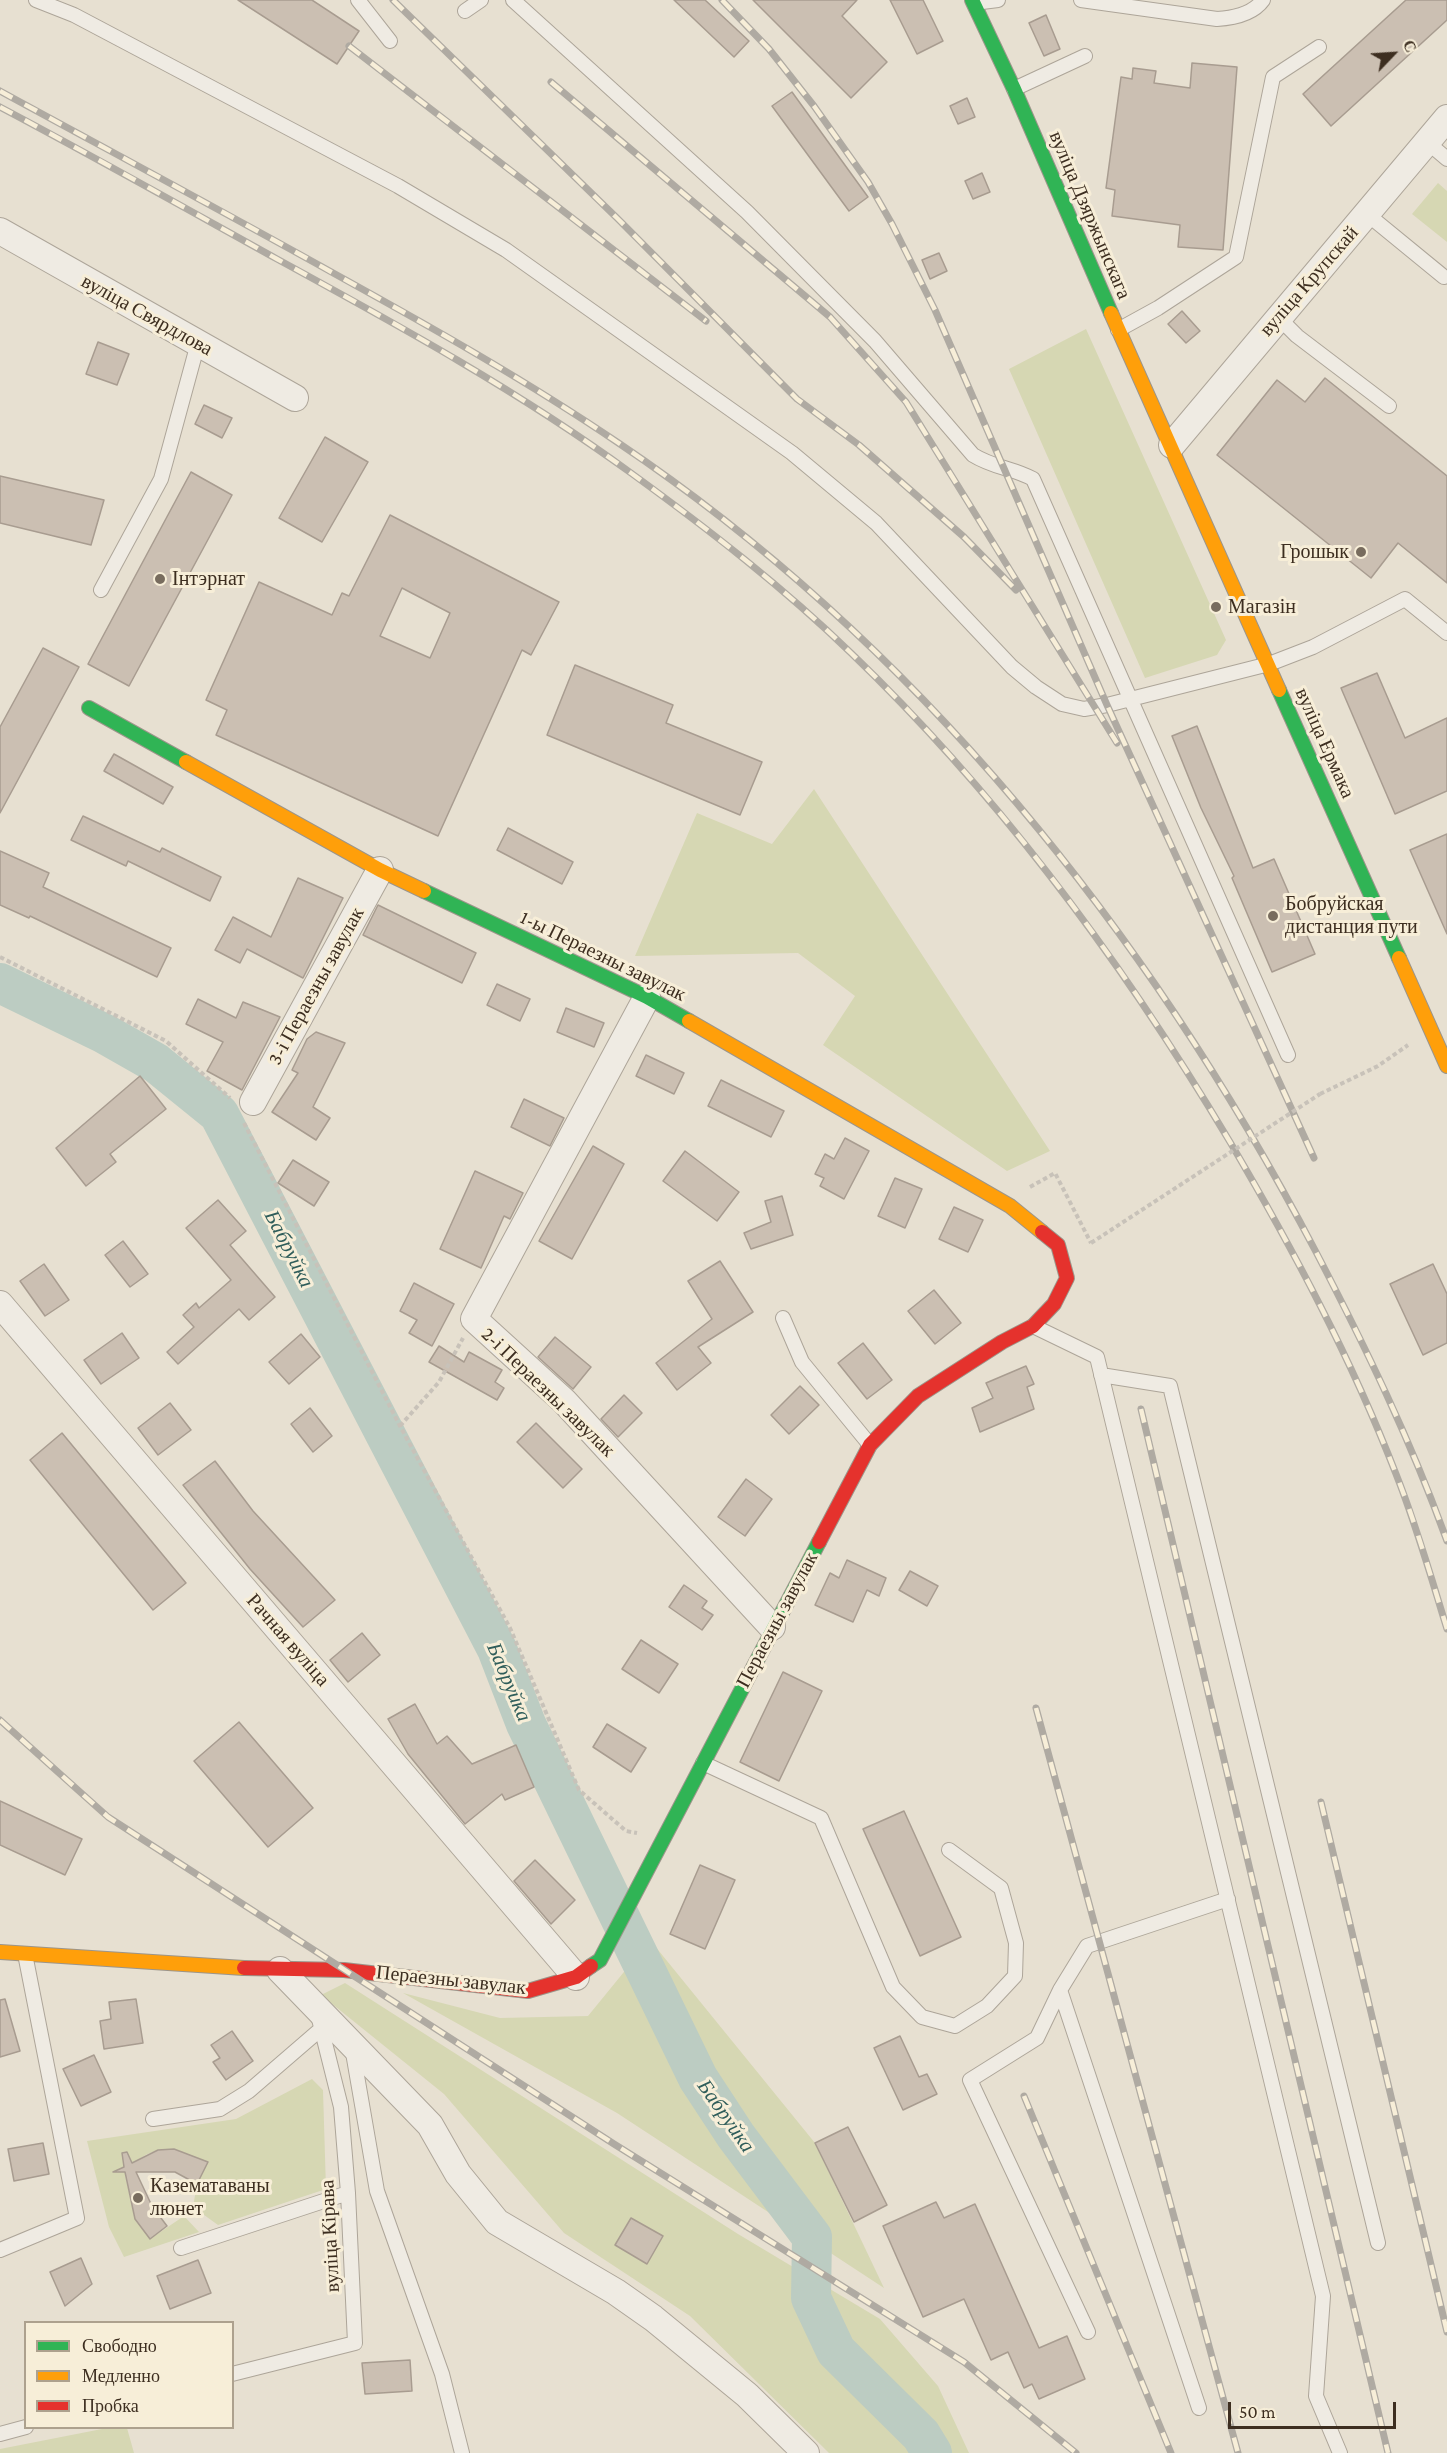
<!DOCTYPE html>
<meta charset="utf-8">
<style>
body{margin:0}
#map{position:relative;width:1447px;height:2453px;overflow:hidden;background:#e7e0d1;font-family:"Crimson Pro",serif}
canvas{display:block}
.legend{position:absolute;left:24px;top:2321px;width:210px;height:108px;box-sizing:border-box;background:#f7eed8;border:2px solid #ada18e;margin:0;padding:8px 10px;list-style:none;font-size:18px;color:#3d2e20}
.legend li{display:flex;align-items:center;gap:12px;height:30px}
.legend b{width:30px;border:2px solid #ada18e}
.north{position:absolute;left:1363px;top:24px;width:60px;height:60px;-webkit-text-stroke:4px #f7eed8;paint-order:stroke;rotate:65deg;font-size:16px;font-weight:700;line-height:24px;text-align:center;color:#3d2e20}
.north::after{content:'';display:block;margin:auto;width:21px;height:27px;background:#3d2e20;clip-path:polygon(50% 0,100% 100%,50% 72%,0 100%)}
.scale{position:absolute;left:1228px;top:2402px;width:168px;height:27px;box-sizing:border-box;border:3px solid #3d2e20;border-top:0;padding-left:8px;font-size:18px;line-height:21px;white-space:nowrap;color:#3d2e20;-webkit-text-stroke:4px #f7eed8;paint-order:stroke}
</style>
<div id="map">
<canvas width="1447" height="2453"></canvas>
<ul class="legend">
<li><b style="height:8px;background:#30b455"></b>Свободно</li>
<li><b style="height:8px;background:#ff9f0a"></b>Медленно</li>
<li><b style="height:8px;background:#e5322d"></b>Пробка</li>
</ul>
<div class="north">С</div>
<div class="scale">50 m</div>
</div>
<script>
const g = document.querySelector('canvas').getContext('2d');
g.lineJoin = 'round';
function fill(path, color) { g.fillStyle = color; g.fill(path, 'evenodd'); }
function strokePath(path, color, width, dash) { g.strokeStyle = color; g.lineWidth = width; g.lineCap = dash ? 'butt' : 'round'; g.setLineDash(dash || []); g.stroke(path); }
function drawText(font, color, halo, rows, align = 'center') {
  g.font = font + ' "Crimson Pro",serif'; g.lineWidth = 6; g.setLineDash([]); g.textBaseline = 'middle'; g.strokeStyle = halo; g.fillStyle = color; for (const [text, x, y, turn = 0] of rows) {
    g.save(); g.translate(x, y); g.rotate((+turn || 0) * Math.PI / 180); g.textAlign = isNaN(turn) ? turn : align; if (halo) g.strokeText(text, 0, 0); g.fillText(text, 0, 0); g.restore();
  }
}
fill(new Path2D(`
 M1438,183L1447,191V242L1412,214Z
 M1086,329L1226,640L1217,655L1145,678L1009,369Z
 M814,789L1050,1151L1007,1171L823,1045L855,996L798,953L635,956L697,813L772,844Z
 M650,1940L815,2143L884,2288L617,2113L403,1993L500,2018L588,2016Z
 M345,1983L738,2234L880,2319L938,2386L969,2453H829L690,2316L564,2233L444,2094L321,1995Z
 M312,2079L323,2090L326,2189L218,2225L193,2207L197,2184L208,2162C173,2149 149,2140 125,2175L135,2219L150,2239L184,2216L199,2232L124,2257L109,2227L87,2141L236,2119Z
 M107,2428H127L134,2453H0V2449Z`), '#d6d7b3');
strokePath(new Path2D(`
 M0,983L105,1034L156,1063L219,1114L497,1649L526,1724L698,2078L736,2136L812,2237L811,2298L836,2351L921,2435L932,2453`), '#bcccc2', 40);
const building = new Path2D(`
 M238,0H312L359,31L337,64Z
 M674,0H705L749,41L734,57Z
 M753,0H857L842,16L887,62L851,98Z
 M890,0H923L943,41L917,54Z
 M1406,0H1447V20L1331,126L1303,94Z
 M1046,15L1060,49L1044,56L1029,23Z
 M1192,63L1237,67L1223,250L1178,247L1180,225L1112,216L1115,190L1106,188L1121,77L1132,79L1133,68L1156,71L1154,83L1190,88Z
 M792,92L868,197L849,211L772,106Z
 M967,98L975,117L958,124L950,106Z
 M982,173L990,192L973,199L965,181Z
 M939,253L947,271L930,279L922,260Z
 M1182,311L1200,331L1186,343L1168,324Z
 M98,342L129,354L117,385L86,374Z
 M1325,378L1447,476V583L1398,543L1371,578L1217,455L1277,380L1305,402Z
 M204,405L232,418L222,438L195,424Z
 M325,437L368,462L322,542L279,518Z
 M191,472L232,495L129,686L88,664Z
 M0,476L104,500L91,545L0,523Z
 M390,515L559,602L531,655L522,650L438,836L216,735L227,710L206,700L259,582L332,615L342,593L349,596ZM402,588L450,613L430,658L380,636Z
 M43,648L79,667L0,813V727Z
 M575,665L673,705L666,723L762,762L740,815L547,735Z
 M1377,673L1405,738L1447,718V791L1395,814L1341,688Z
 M1197,726L1253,868L1274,859L1315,954L1272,972L1232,878L1234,876L1201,808L1172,736Z
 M114,754L173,787L163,804L104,771Z
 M83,816L160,852L162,848L221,877L210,901L128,861L126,866L71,840Z
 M508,828L573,862L562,884L497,850Z
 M1447,834V934L1410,850Z
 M0,851L49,873L43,887L171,948L157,977L30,916L29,918L0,905Z
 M298,878L343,898L303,978L247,949L240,963L215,950L233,917L271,937Z
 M378,905L476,953L462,983L363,935Z
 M497,984L530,999L520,1021L487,1005Z
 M198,999L236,1018L243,1002L280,1017L242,1090L207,1071L223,1042L186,1024Z
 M566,1008L604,1023L594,1047L557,1032Z
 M316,1032L345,1043L313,1107L330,1118L316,1140L272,1112L298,1073L292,1070L307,1039Z
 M646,1055L684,1073L674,1094L636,1076Z
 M140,1076L166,1109L110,1154L116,1162L86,1186L56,1148Z
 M721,1080L784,1111L771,1137L708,1106Z
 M524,1099L564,1118L550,1146L511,1127Z
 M845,1138L869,1151L844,1199L820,1186L824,1178L815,1174L825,1154L834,1159Z
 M593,1146L624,1164L572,1259L539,1241Z
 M685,1151L739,1192L717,1221L663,1181Z
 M293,1160L329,1182L314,1206L278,1183Z
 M475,1171L523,1193L510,1219L504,1216L481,1268L440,1249Z
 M895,1178L922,1189L905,1228L878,1216Z
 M782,1196L793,1235L751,1249L744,1233L771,1222L765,1201Z
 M218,1200L246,1231L230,1245L275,1297L249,1320L239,1309L178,1364L167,1352L194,1327L183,1315L196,1303L199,1308L231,1280L186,1228Z
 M954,1207L983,1220L968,1252L939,1239Z
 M123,1241L148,1274L130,1287L105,1255Z
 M720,1261L753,1312L698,1347L711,1363L677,1390L656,1363L712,1319L688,1281Z
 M44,1264L69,1300L45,1316L20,1281Z
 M1433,1264L1447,1294V1343L1423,1355L1390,1284Z
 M414,1283L454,1304L432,1346L409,1333L417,1320L400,1311Z
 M934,1290L961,1323L935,1344L908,1311Z
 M122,1333L139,1358L101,1384L84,1360Z
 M301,1334L320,1357L289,1384L269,1362Z
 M555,1337L591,1367L573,1389L538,1357Z
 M863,1343L892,1380L867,1399L838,1363Z
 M439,1346L464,1362L469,1352L502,1370L495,1382L504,1388L497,1400L429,1362Z
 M1026,1366L1034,1384L1027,1387L1034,1409L980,1432L972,1408L993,1398L986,1383Z
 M800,1386L819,1405L789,1434L771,1415Z
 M624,1395L642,1413L618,1437L601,1419Z
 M170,1403L191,1430L158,1455L138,1428Z
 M310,1408L332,1436L313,1452L291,1424Z
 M536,1423L582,1469L563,1488L517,1442Z
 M62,1433L186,1583L153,1610L30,1460Z
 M215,1461L253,1511L335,1600L303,1627L250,1569L183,1485Z
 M746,1479L772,1499L745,1536L718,1517Z
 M847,1560L886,1578L879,1596L867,1590L853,1622L815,1605L830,1573L839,1578Z
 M910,1571L938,1586L927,1606L899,1590Z
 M684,1585L707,1601L702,1608L713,1615L702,1630L669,1607Z
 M362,1633L380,1655L348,1682L330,1660Z
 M641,1640L678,1664L659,1693L622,1669Z
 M783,1672L822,1691L779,1781L740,1762Z
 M415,1704L437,1744L447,1736L472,1764L516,1745L534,1787L505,1800L502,1794L465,1824L408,1754L388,1719Z
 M239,1722L313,1808L268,1847L194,1761Z
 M607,1724L646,1748L631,1772L593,1747Z
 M0,1801L82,1839L65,1875L0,1845Z
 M904,1811L961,1937L920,1956L863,1829Z
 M535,1860L575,1900L551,1924L514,1881Z
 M700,1865L735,1880L705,1949L670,1934Z
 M5,1999L20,2051L0,2057V2000Z
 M136,1999L143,2043L104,2049L100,2021L111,2019L109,2002Z
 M232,2031L253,2061L226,2080L213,2062L220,2058L211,2045Z
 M900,2036L919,2077L927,2074L937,2094L903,2110L874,2048Z
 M94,2055L111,2092L81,2106L63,2069Z
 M848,2127L887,2205L854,2222L815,2143Z
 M43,2143L49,2174L14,2181L8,2149Z
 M174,2149L208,2162L197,2184L175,2172H136L152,2206L167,2226L150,2239L135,2219L125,2172H113L124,2167L122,2153L127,2152L132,2163L158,2150Z
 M936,2202L944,2218L975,2204L1039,2348L1067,2336L1085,2379L1039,2399L1032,2384L1024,2388L1008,2352L991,2360L964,2299L923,2317L883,2226Z
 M631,2218L663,2236L647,2264L615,2245Z
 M81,2258L92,2284L65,2306L50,2272Z
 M198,2260L211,2293L170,2309L157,2276Z
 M410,2360L412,2391L365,2394L362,2363Z`);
fill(building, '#cbbfb2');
strokePath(building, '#a89c90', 1.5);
const lane = new Path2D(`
 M36,0L74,15L398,186L506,250L792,453L876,523L1012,667L1036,687L1062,704L1084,709L1107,705L1269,664L1313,647L1405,599L1447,633
 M358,0L390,41
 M513,0L747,212L875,341L973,455C994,468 1013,468 1033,479L1288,1055
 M1081,0L1217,19C1233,18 1253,14 1263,0
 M974,3L998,0
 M465,11L481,0
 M1014,89L1085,56
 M1427,142L1447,159
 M1367,214L1444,277
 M1278,317L1297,336L1389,406
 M1118,330L1158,308L1236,257L1273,77L1319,47
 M101,590L161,479L198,343
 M783,1318L802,1362L870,1445
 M1033,1326L1097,1357L1323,2296L1316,2396L1340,2453
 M1101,1375L1170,1386L1378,2243
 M703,1763L821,1818L893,1987L922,2017L955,2026L987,2006L1015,1976L1016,1943L1001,1888L949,1850
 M1060,1990L1037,2038L970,2080L1088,2332
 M352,2047L377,2191L442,2374L462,2453
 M153,2119L220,2109L249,2091L322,2028
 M181,2248L348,2193
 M0,2250L77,2218L25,1954
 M232,2374L355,2343L348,2193L341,2107L318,2015
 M1199,2408L1060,1990L1087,1946L1228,1899
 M0,2434L26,2427`);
const street = new Path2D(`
 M0,231L295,398
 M1172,445L1447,118
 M647,997L474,1319L564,1401L772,1627
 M253,1102L380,870
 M0,1304L576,1977
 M280,1970L430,2125L458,2174L497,2222L616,2292L653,2318L747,2395L806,2453`);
const fast = new Path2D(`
 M972,0L1014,89L1111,313
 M1279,690L1399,958
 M89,708L186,762
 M424,891L647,997L689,1021
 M591,1966L600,1960L819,1542`);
const slow = new Path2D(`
 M1111,313L1279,690
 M186,762L380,870L424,891
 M1399,958L1447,1066
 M689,1021L1010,1206L1042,1232
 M0,1952L244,1968`);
const jam = new Path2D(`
 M819,1542L870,1445L918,1396L1002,1342L1033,1326L1054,1304L1067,1278L1058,1245L1042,1232
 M244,1968L344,1970L528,1991L576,1977L591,1966`);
strokePath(lane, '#ada599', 16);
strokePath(street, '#ada599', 28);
strokePath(fast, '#9c958a', 16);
strokePath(slow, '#9c958a', 16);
strokePath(jam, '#9c958a', 16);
strokePath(new Path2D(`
 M0,957L166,1041L230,1098
 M1320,1094L1378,1066L1408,1045
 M244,1123L400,1426L510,1628L579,1790L626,1831L637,1833
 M1030,1187L1055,1173L1091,1243
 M400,1426L439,1382L463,1338`), '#c8c2b9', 4, [4.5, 3]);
strokePath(lane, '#efebe3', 14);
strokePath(street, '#efebe3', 26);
strokePath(fast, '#30b455', 14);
strokePath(slow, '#ff9f0a', 14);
strokePath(jam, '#e5322d', 14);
const rail = new Path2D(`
 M393,0L617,218L797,399L859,445L964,537L1016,590
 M722,0L769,49L814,106L868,182L892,224L935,310L1107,705L1314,1158
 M349,46L706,321
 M551,82L830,317L906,402L1117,743
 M0,91C112,152 224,212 335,274C431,327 527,381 617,442C918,644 1149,933 1316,1252C1365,1346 1411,1441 1447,1541
 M0,107C93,156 185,208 277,259C398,325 520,392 631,473C708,529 783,587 851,653C1001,797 1124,964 1230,1142C1293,1249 1351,1358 1396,1474C1416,1524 1431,1577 1447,1629
 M1141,1409L1388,2453
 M1036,1708L1238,2453
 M0,1720L108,1817L614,2144L964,2362L1076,2453
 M1321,1802L1447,2332
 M1024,2096L1171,2453`);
strokePath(rail, '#afaaa2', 7);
strokePath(rail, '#f7eed8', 4.5, [14]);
strokePath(new Path2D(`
 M1091,1243L1320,1094`), '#c8c2b9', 4, [4.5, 3]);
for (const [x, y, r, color] of [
 [1361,552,6,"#786c5e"],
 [160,579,6,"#786c5e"],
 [1216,607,6,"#786c5e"],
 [1273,916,6,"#786c5e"],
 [138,2198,6,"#786c5e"]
]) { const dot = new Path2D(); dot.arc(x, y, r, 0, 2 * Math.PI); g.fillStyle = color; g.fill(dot); strokePath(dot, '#f7eed8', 2); }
drawText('20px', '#3d2e20', '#f7eed8', [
 ["вуліца Дзяржынскага",1090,215,67],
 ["вуліца Крупскай",1309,281,-49],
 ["вуліца Свярдлова",147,315,29],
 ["вуліца Ермака",1325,743,66],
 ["1-ы Пераезны завулак",603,956,26],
 ["3-і Пераезны завулак",316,986,-61],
 ["2-і Пераезны завулак",548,1392,44],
 ["Пераезны завулак",777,1620,-62],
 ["Рачная вуліца",288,1640,49],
 ["Пераезны завулак",451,1980,6],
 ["вуліца Кірава",330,2236,-93]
]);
drawText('20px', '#3d2e20', '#f7eed8', [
 ["Грошык",1349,552,"right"],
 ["Інтэрнат",172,579],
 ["Магазін",1228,607],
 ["Бобруйская",1285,904],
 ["дистанция пути",1285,927],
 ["Казематаваны",150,2186],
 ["люнет",150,2209]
], 'left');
drawText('italic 21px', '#2f5d5a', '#f7eed8', [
 ["Бабруйка",289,1249,63],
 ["Бабруйка",509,1682,67],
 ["Бабруйка",726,2116,55]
]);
</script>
